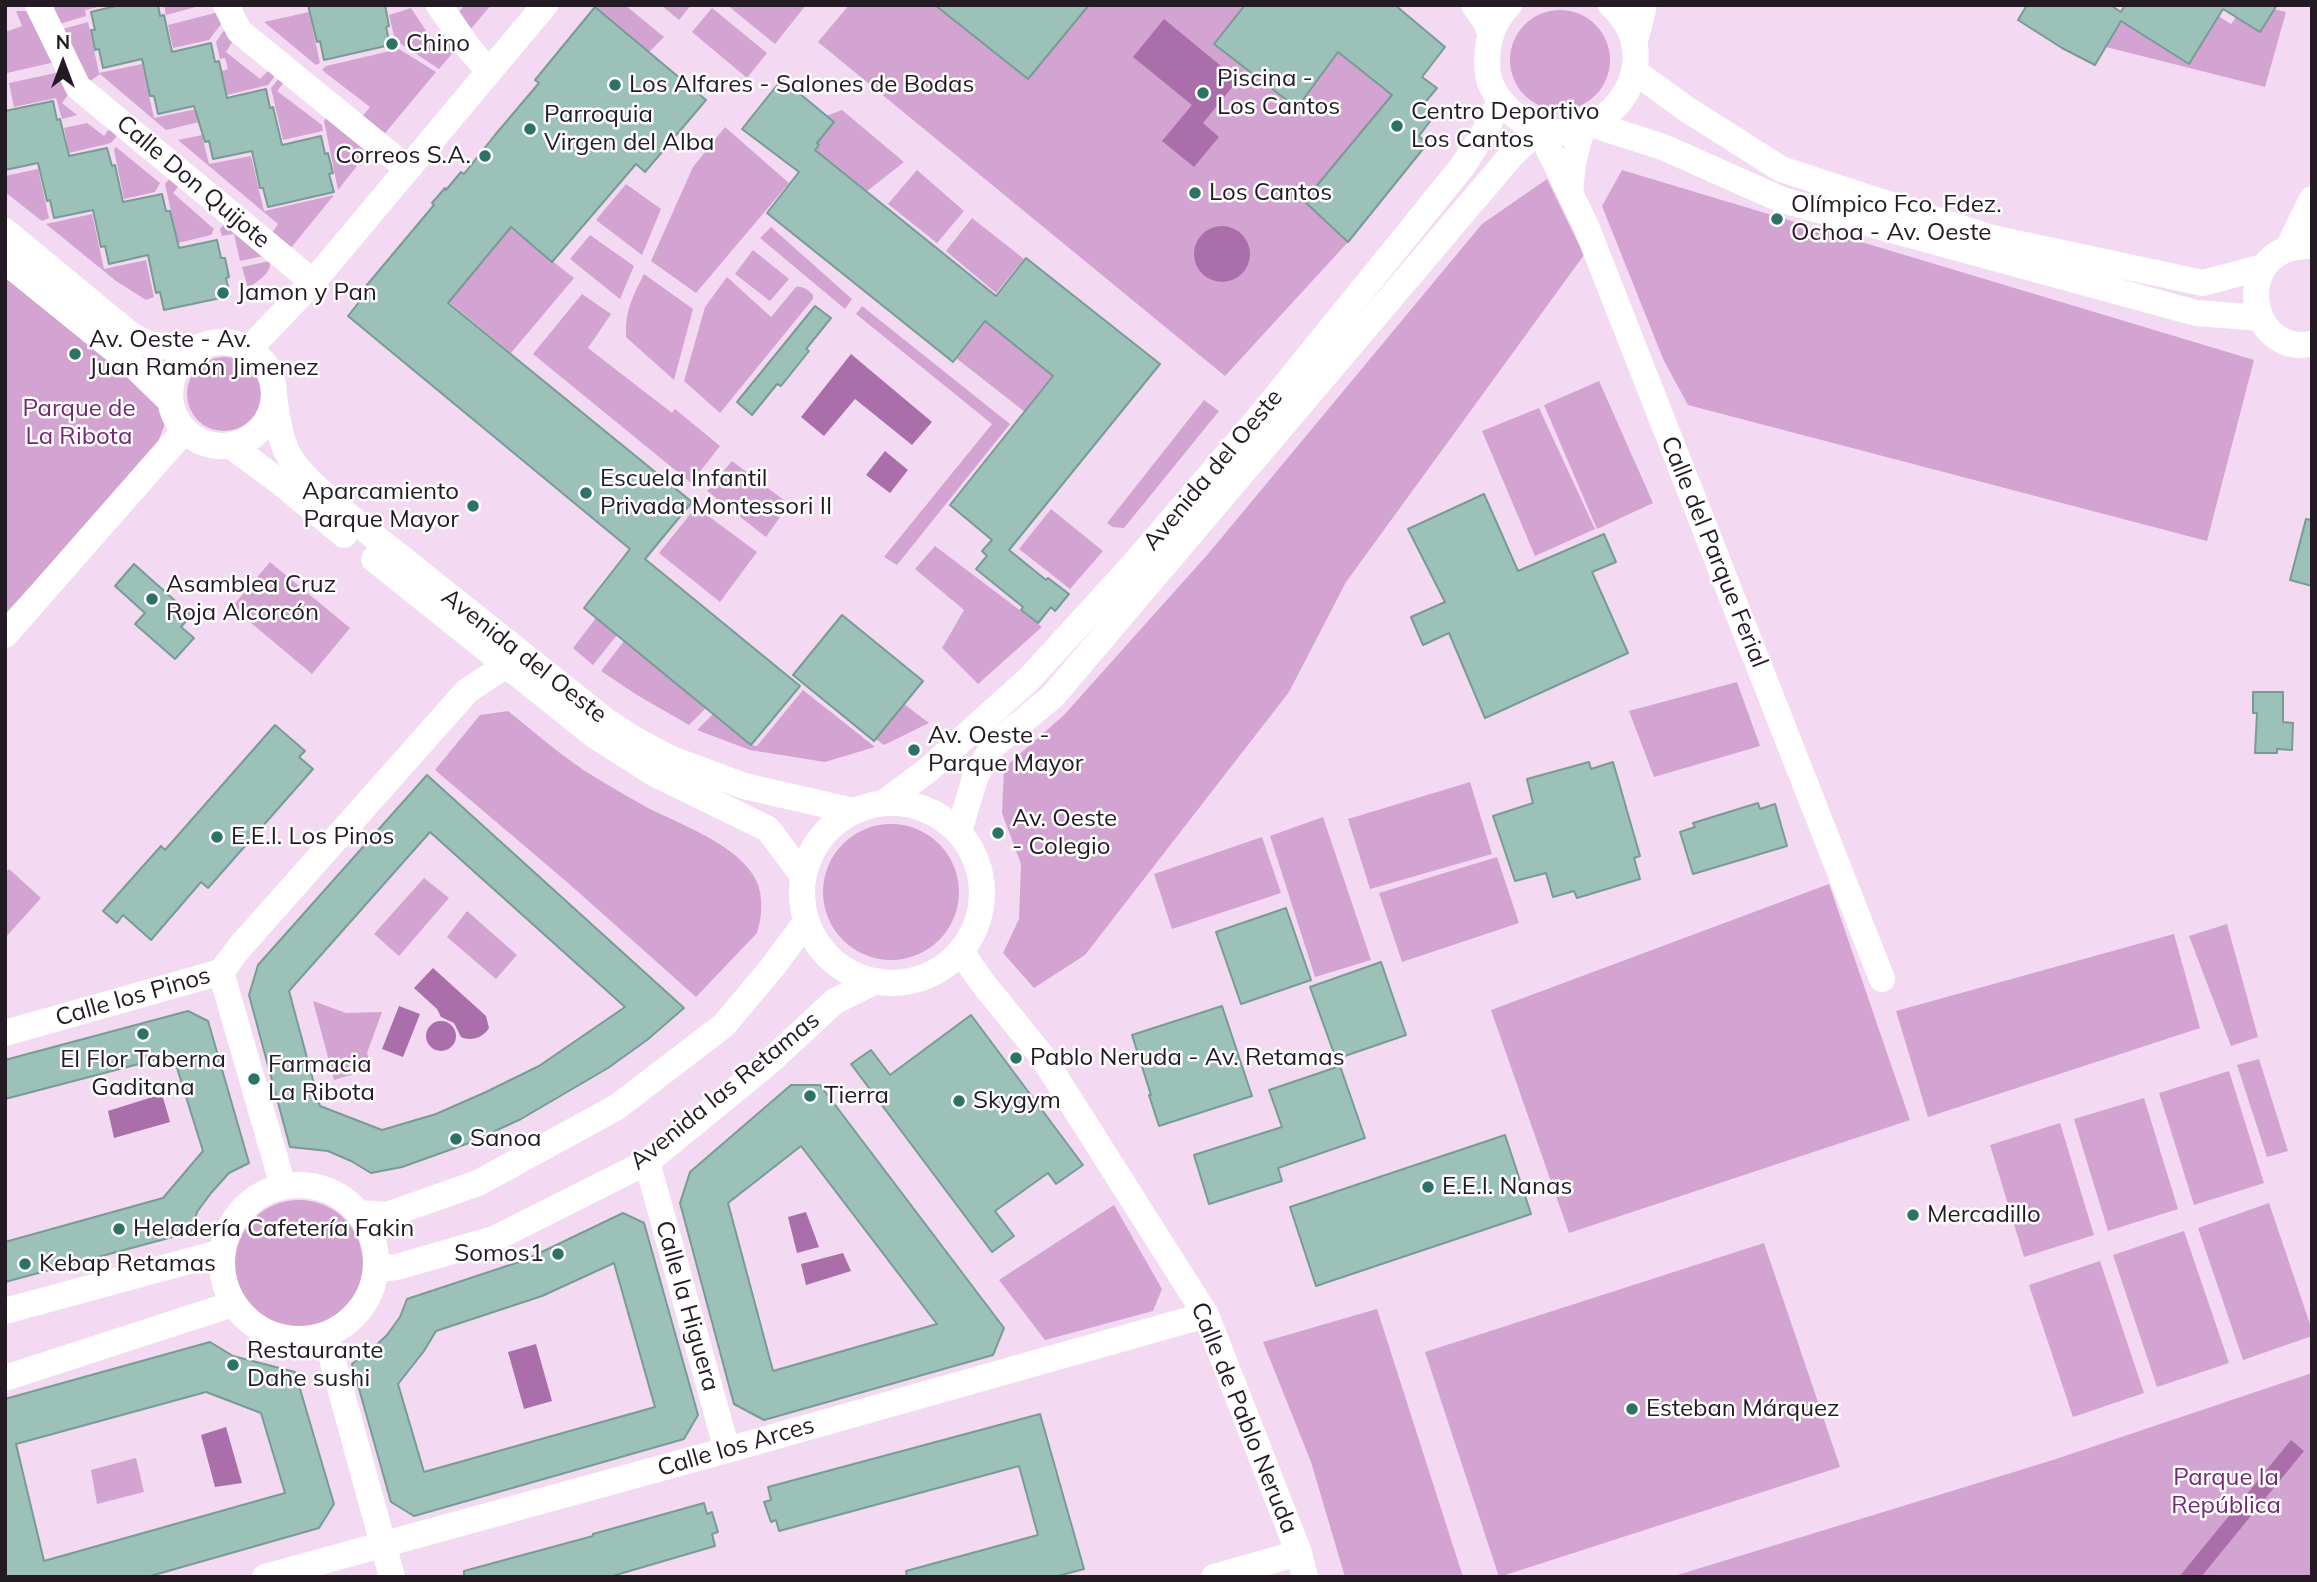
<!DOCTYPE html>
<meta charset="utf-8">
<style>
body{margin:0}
#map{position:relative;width:2317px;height:1582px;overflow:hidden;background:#f3daf2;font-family:Mulish,sans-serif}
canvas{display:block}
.frame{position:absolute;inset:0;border:7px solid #231a23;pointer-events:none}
.north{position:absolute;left:28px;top:28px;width:70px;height:70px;-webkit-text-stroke:5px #fff;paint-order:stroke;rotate:0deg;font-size:19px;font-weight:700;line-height:28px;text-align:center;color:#231a23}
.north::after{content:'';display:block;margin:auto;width:24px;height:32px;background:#231a23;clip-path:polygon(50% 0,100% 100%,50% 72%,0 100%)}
</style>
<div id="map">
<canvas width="2317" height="1582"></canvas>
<div class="frame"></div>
<div class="north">N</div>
</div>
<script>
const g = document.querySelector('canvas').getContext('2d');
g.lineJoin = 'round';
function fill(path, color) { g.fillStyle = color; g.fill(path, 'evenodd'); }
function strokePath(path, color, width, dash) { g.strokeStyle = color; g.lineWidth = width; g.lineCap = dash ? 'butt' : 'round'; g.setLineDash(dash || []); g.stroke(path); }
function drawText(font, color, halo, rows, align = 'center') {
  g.font = font + ' Mulish,sans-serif'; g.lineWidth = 5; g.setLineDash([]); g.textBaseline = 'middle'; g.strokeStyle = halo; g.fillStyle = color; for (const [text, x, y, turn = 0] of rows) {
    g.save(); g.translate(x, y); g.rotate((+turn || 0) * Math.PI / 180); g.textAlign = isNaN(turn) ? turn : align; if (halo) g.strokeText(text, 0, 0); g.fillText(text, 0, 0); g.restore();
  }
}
fill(new Path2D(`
 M54,5H107L85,10L86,16L56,25Z
 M164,5H203L166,15Z
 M465,5H491L471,29L455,16Z
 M596,5H625L664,37L649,52L595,7Z
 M661,5H691L679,20Z
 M727,5H806L775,44Z
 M849,5H1395L1445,47L1422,77L1437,88L1423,105L1434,116L1420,136L1427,144L1348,242L1225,376L818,42Z
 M411,8L434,43L444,32L456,49L439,69L395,40L389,15Z
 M712,8L767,53L747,78L692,32Z
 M2274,9L2286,12L2265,87L2106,47L2110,40L2105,37L2117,18L2142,34L2162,41L2160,46L2189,64L2204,40L2212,12L2231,24L2236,17L2260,32Z
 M1510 60a50 50 0 1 1 100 0a50 50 0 1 1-100 0Z
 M16,11H26L30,14L55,62L7,73L5,32L22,26Z
 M219,12L224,20L209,40L173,48L168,25Z
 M309,12L320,63L316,65L264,22Z
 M88,22L99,73L142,64L154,118L196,109L199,122L166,130L100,74L86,84L59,30Z
 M227,26L234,39L226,52L260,79L271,68L277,73L268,85L227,95L222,71L228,69L225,58L220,59L216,42Z
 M399,49L436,72L381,138L360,119L370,107L322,70L326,66Z
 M60,72L70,92L62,103L77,115L62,119L56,98L14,107L9,83Z
 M280,77L285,81L277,91L322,125L323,131L283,140L271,88Z
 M842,110L904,162L866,192L815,151L819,145L817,143L834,122L826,116Z
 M329,114L368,152L338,190L324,121Z
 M87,123L104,136L112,125L120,132L111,143L69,153L64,128Z
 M725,127L789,183L696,293L651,261L693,167Z
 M202,135L209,164L251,156L264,211L334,195L290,249L270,236L278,224L178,140Z
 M116,147L160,183L155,192L124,199L114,150Z
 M38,169L49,218L42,221L5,192V176Z
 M917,170L964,211L937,243L888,204Z
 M1622,170L2254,360L2207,541L1688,405L1664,361L1602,206Z
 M172,176L181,183L173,193L214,229L211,235L178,243L165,184Z
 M1547,179L1584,255L1346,582L1289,692L1085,955L1034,988L1003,953L1019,919L1021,864L1002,813L1004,768L1064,715L1208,554L1482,224Z
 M626,184L661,209L642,255L596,220Z
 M92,214L104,269L146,260L154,297L146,300L116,281L46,224Z
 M972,218L1024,259L996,293L946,251Z
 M228,221L268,255L240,261L234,234L222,236L220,229Z
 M771,227L852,299L845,309L760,238Z
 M510,228L574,278L511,353L449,302Z
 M590,235L634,266L620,299L570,259Z
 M753,250L789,279L770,301L735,274Z
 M270,261C272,274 257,281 248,288L242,267Z
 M5,273L157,397L166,421L154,452L5,614Z
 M644,274L693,309L674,380L626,337C625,310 633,296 644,274Z
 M727,277L771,317L796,287C804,286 808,290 813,295V299L720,413L684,381L705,307Z
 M582,294L611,314L588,348L672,413L675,409L720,446L691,483L533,354Z
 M862,306L1010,424L897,565L884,557L992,424L856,314Z
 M980,317L1055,372L1025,412L956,358L969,342L963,338Z
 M187 394a37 37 0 1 1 74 0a37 37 0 1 1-74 0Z
 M1599,381L1653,503L1597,529L1544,405Z
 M1204,400L1219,411L1124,528L1113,527L1107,523Z
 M1539,408L1595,529L1535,556L1482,431Z
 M732,461L789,504L766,537L707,491Z
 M696,507L757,552L720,602L659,553Z
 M1051,509L1103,551L1070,589L1019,549Z
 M935,546L1042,627L978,684L942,648L964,610L915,569Z
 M270,562L350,628L312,674L232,607Z
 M596,618L617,635L593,665L573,648Z
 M624,641L706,708L689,725L637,695L601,671Z
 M1737,682L1760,746L1654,777L1629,711Z
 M803,690L875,747L825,762L750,750L697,730L713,714L751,745L757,746Z
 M904,704L929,723L884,745L876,739Z
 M508,711C533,731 558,753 585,771C606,784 628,797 650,809C684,826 738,845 756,880C764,897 762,916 757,933L696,997L567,882L435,770L480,715Z
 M1470,782L1492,854L1370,889L1348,819Z
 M1323,817L1371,960L1315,977L1270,836Z
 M823 892a68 68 0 1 1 136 0a68 68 0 1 1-136 0Z
 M1262,837L1281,893L1172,929L1154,874Z
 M1497,857L1519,923L1402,962L1379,893Z
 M9,869L41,898L5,938V873Z
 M424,878L449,898L399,956L374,934Z
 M1829,884L1910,1120L1569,1233L1491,1010Z
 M467,911L517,955L496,979L447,937Z
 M2227,924L2258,1037L2231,1046L2189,936Z
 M2174,934L2200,1028L1928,1117L1896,1011Z
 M313,1001L346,1013L382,1012L367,1053L371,1069L334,1080Z
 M2259,1059L2288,1151L2267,1157L2237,1065Z
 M2229,1071L2264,1183L2194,1205L2159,1093Z
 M2144,1098L2178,1209L2108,1231L2074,1119Z
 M2060,1123L2094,1235L2024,1257L1990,1145Z
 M235 1264a64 64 0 1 1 128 0a64 64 0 1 1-128 0Z
 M2269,1203L2312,1330V1336L2243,1360L2198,1228Z
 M1114,1205L1162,1289L1153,1311L1045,1340L999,1280Z
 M2184,1231L2229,1363L2157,1387L2113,1255Z
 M1764,1243L1840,1467L1499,1577L1425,1352Z
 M2100,1261L2144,1393L2073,1417L2029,1285Z
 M1377,1309L1463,1577H1345L1311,1462L1263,1342Z
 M2312,1373V1577H1671L2053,1460Z
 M136,1458L144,1492L97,1504L91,1470Z`), '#d3a3d2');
fill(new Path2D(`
 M1164,19L1238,80L1203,123L1219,137L1194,167L1162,141L1192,105L1133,57Z
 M1194 254a28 28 0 1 1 56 0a28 28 0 1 1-56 0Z
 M851,354L932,422L912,445L855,399L824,436L801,417Z
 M885,451L908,470L890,493L866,475Z
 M433,968L486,1016L489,1028C484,1037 471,1042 461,1037L454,1023L441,1017L437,1009L414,988Z
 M399,1006L420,1014L403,1057L382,1049Z
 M426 1036a15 15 0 1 1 30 0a15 15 0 1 1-30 0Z
 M162,1094L170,1122L114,1138L108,1111Z
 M806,1212L819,1247L797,1253L788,1217Z
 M843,1253L851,1271L806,1285L801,1264Z
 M536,1344L552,1401L524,1409L508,1352Z
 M226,1427L242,1483L215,1487L201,1435Z
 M2291,1440L2304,1451L2201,1577H2179Z`), '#aa6faa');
const building = new Path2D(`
 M120,5H158L160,16L164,15L172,52L211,43L215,62L219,61L227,98L266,89L270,108L273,107L282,145L321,136L325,154L328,153L333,173L329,174L334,192L268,207L263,188H260L252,151L213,159L209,141L205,142L194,106L158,114L154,96H150L142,59L103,68L99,49L95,50L91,30H95L91,12Z
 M308,5H385L389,26L386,27L390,45L324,60L320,41L317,42Z
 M935,5H1089L1028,79Z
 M1245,5H1395L1445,47L1422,77L1437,88L1423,105L1434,116L1419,136L1427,144L1348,242L1304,201L1392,95L1338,52L1297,108L1214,44Z
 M2027,5H2110L2121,12L2125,5H2277L2260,32L2223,9L2189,64L2121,21L2095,65L2062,48L2018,20Z
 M595,7L706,100L645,172L636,164L552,262L511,227L448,303L692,502L645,559L800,686L751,745L584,608L630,549L348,316L360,301L356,298L434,205L432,203L445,188L446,190L461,172L464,174L495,135L539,83L535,80Z
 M782,79L834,122L817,143L819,145L815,150L996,296L1026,258L1160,364L1009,550L1046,580L1048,578L1069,594L1055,611L1051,607L1038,623L1021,610L1023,607L976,569L987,556L982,551L992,540L950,505L1053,376L985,321L953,362L767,213L799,172L742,129Z
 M53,101L57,120L60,119L69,156L107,148L112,166L115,165L123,202L162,194L166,211H170L179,248L217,240L221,258H225L227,267L229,277L226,278L230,296L164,310L160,292L156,293L148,255L109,264L105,246L101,247L93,210L54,218L50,200L47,201L38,163L5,170V111Z
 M815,306L831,318L806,349L809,351L781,386L777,384L752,415L737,402Z
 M1484,494L1518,571L1604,534L1616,562L1592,572L1628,653L1485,718L1449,633L1423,645L1411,617L1445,602L1408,529Z
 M2306,519L2312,520V586L2290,580Z
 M134,564L191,615L181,627L194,638L175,659L135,624L145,613L115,586Z
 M842,615L923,681L874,741L793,675Z
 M2253,692H2283V722L2293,723L2292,750L2277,749V753H2255L2257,713H2253Z
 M275,725L305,751L299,757L313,769L208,888L201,882L151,940L123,915L117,923L103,911L161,846L165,850Z
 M1589,762L1591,769L1613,762L1640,856L1634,858L1640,879L1577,898L1574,891L1553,897L1546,873L1515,881L1493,816L1533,803L1527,779Z
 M427,775L684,1008L647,1040L608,1068L521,1119L469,1143L402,1167L371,1173L351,1161L328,1151L290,1147L249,995L258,965ZM430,832L625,1007L539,1066L486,1092L436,1114L382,1130L320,1106L289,991Z
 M1758,803L1760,809L1775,804L1787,846L1693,874L1680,832L1695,827L1693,823Z
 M1286,908L1311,980L1241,1004L1216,932Z
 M1381,962L1406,1035L1336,1059L1310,987Z
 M1222,1006L1252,1096L1159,1126L1149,1095H1151L1132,1035Z
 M188,1011L208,1021L249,1163L229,1173L211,1193L197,1212L191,1232L5,1282V1242L163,1198L203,1151L173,1055L5,1099V1060Z
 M971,1015L1083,1165L1056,1184L1048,1173L995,1211L1014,1236L992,1252L851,1064L871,1050L890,1075Z
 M1340,1066L1365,1138L1278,1168L1282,1181L1209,1204L1194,1155L1282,1127L1269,1090Z
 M791,1085H820L1004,1328L993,1355L764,1420L734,1404L680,1203L690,1172ZM801,1146L937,1324L773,1371L728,1203Z
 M1505,1135L1531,1214L1316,1286L1290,1207Z
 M623,1213L644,1223L698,1415L684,1439L414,1516L391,1502L352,1364L372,1349L387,1335L400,1317L407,1299L525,1260ZM614,1263L655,1407L424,1472L398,1384L424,1351L436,1331L542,1296Z
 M210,1342L233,1356L295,1372L334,1504L319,1528L147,1577H5V1399ZM206,1392L261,1413L285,1493L44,1561L16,1444Z
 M1040,1414L1084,1569L1054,1577H907L906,1571L1038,1535L1019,1466L779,1531L776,1520L771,1522L764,1502L771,1500L768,1487Z
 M704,1503L707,1514L712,1512L718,1532L712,1534L715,1546L609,1577H464V1571L593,1536V1534Z`);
fill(building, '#9cc1b9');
strokePath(building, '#789c94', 2);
strokePath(new Path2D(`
 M38,5L78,87L313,282
 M226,5L239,31L407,168
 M439,5L468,47L489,72
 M1474,5L1486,22L1490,34
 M1509,5C1490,24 1485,48 1488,74C1490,88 1499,100 1509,110C1578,179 1684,72 1611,5
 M1634,45L1644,5
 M1634,71L1688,110L1781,169L1992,238L2203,283L2263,267
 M1594,125L1663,147L1782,200L2196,313L2261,318
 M1539,129L1586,226L1882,979
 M1570,193L1573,163L1582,128
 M5,231L132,336L149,344L192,351
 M2312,246C2232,242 2243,356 2312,344
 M2288,248L2312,199
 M5,261L132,364L170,401
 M170 394a52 52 0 1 1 104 0a52 52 0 1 1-104 0Z
 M249,349L313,282L545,5
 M274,397C277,415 279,436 287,452C299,475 323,493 341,510L606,721L632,738L669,758L744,786L853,811
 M230,445L280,482L344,535
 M374,559L594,735L655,774L768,829L803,876
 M5,635L185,430
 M885,802L928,770L1029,679L1134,564L1253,425L1462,167L1485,131L1500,101
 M802 893a90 90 0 1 1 180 0a90 90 0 1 1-180 0Z
 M959,831L976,775L993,746L1053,696L1510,157L1539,129
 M961,952L982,982L1042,1056L1206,1315L1299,1553L1305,1577
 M221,972L283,1186
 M5,1033L221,972L239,948L467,691L505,666
 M647,1162L727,1450
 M222 1262a77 77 0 1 1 154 0a77 77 0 1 1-154 0Z
 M359,1213L387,1215L478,1183L617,1107L724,1025L771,969L806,922
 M377,1269L397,1267L494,1239L647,1162L768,1063L835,1001L876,981
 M5,1311L222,1252
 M326,1336L392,1577
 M5,1378L233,1304
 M265,1577L727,1450L1206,1315
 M1214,1577L1299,1553`), '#fff', 26);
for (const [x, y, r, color] of [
 [392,44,7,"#2c7267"],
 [615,85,7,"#2c7267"],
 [1203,93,7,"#2c7267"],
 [1397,126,7,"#2c7267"],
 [530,129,7,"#2c7267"],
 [485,156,7,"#2c7267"],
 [1195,193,7,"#2c7267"],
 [1777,219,7,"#2c7267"],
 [223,293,7,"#2c7267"],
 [75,354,7,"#2c7267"],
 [586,493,7,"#2c7267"],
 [473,506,7,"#2c7267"],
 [152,599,7,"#2c7267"],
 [914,750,7,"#2c7267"],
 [998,833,7,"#2c7267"],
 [217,837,7,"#2c7267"],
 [143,1034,7,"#2c7267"],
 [1016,1058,7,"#2c7267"],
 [254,1079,7,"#2c7267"],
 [810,1096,7,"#2c7267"],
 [959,1101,7,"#2c7267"],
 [456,1139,7,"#2c7267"],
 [1428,1187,7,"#2c7267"],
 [1913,1215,7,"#2c7267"],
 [119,1229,7,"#2c7267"],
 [558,1254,7,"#2c7267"],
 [25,1264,7,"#2c7267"],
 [233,1365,7,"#2c7267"],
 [1632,1409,7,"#2c7267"]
]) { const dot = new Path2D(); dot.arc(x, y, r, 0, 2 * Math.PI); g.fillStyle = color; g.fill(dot); strokePath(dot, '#fff', 2.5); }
drawText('24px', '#231a23', '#fff', [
 ["Chino",406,44],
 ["Piscina -",1217,79],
 ["Los Cantos",1217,107],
 ["Los Alfares - Salones de Bodas",629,85],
 ["Centro Deportivo",1411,112],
 ["Los Cantos",1411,140],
 ["Parroquia",544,115],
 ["Virgen del Alba",544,143],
 ["Correos S.A.",471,156,"right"],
 ["Los Cantos",1209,193],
 ["Olímpico Fco. Fdez.",1791,205],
 ["Ochoa - Av. Oeste",1791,233],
 ["Jamon y Pan",237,293],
 ["Av. Oeste - Av.",89,340],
 ["Juan Ramón Jimenez",89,368],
 ["Escuela Infantil",600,479],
 ["Privada Montessori II",600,507],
 ["Aparcamiento",459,492,"right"],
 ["Parque Mayor",459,520,"right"],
 ["Asamblea Cruz",166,585],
 ["Roja Alcorcón",166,613],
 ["Av. Oeste -",928,736],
 ["Parque Mayor",928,764],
 ["Av. Oeste",1012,819],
 ["- Colegio",1012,847],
 ["E.E.I. Los Pinos",231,837],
 ["Pablo Neruda - Av. Retamas",1030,1058],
 ["El Flor Taberna",143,1060,"center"],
 ["Gaditana",143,1088,"center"],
 ["Farmacia",268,1065],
 ["La Ribota",268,1093],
 ["Tierra",824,1096],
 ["Skygym",973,1101],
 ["Sanoa",470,1139],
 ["E.E.I. Nanas",1442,1187],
 ["Mercadillo",1927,1215],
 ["Heladería Cafetería Fakin",133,1229],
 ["Somos1",544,1254,"right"],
 ["Kebap Retamas",39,1264],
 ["Restaurante",247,1351],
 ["Dahe sushi",247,1379],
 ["Esteban Márquez",1646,1409]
], 'left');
drawText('24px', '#231a23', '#fff', [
 ["Calle Don Quijote",193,182,40],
 ["Avenida del Oeste",1213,470,-50],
 ["Calle del Parque Ferial",1714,552,68],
 ["Avenida del Oeste",524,656,38],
 ["Calle los Pinos",133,997,-16],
 ["Avenida las Retamas",725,1091,-39],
 ["Calle la Higuera",687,1306,74],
 ["Calle de Pablo Neruda",1244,1418,68],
 ["Calle los Arces",736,1447,-16]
]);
drawText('24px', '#712973', '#fff', [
 ["Parque de",79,409],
 ["La Ribota",79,437],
 ["Parque la",2226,1478],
 ["República",2226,1506]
]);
</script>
